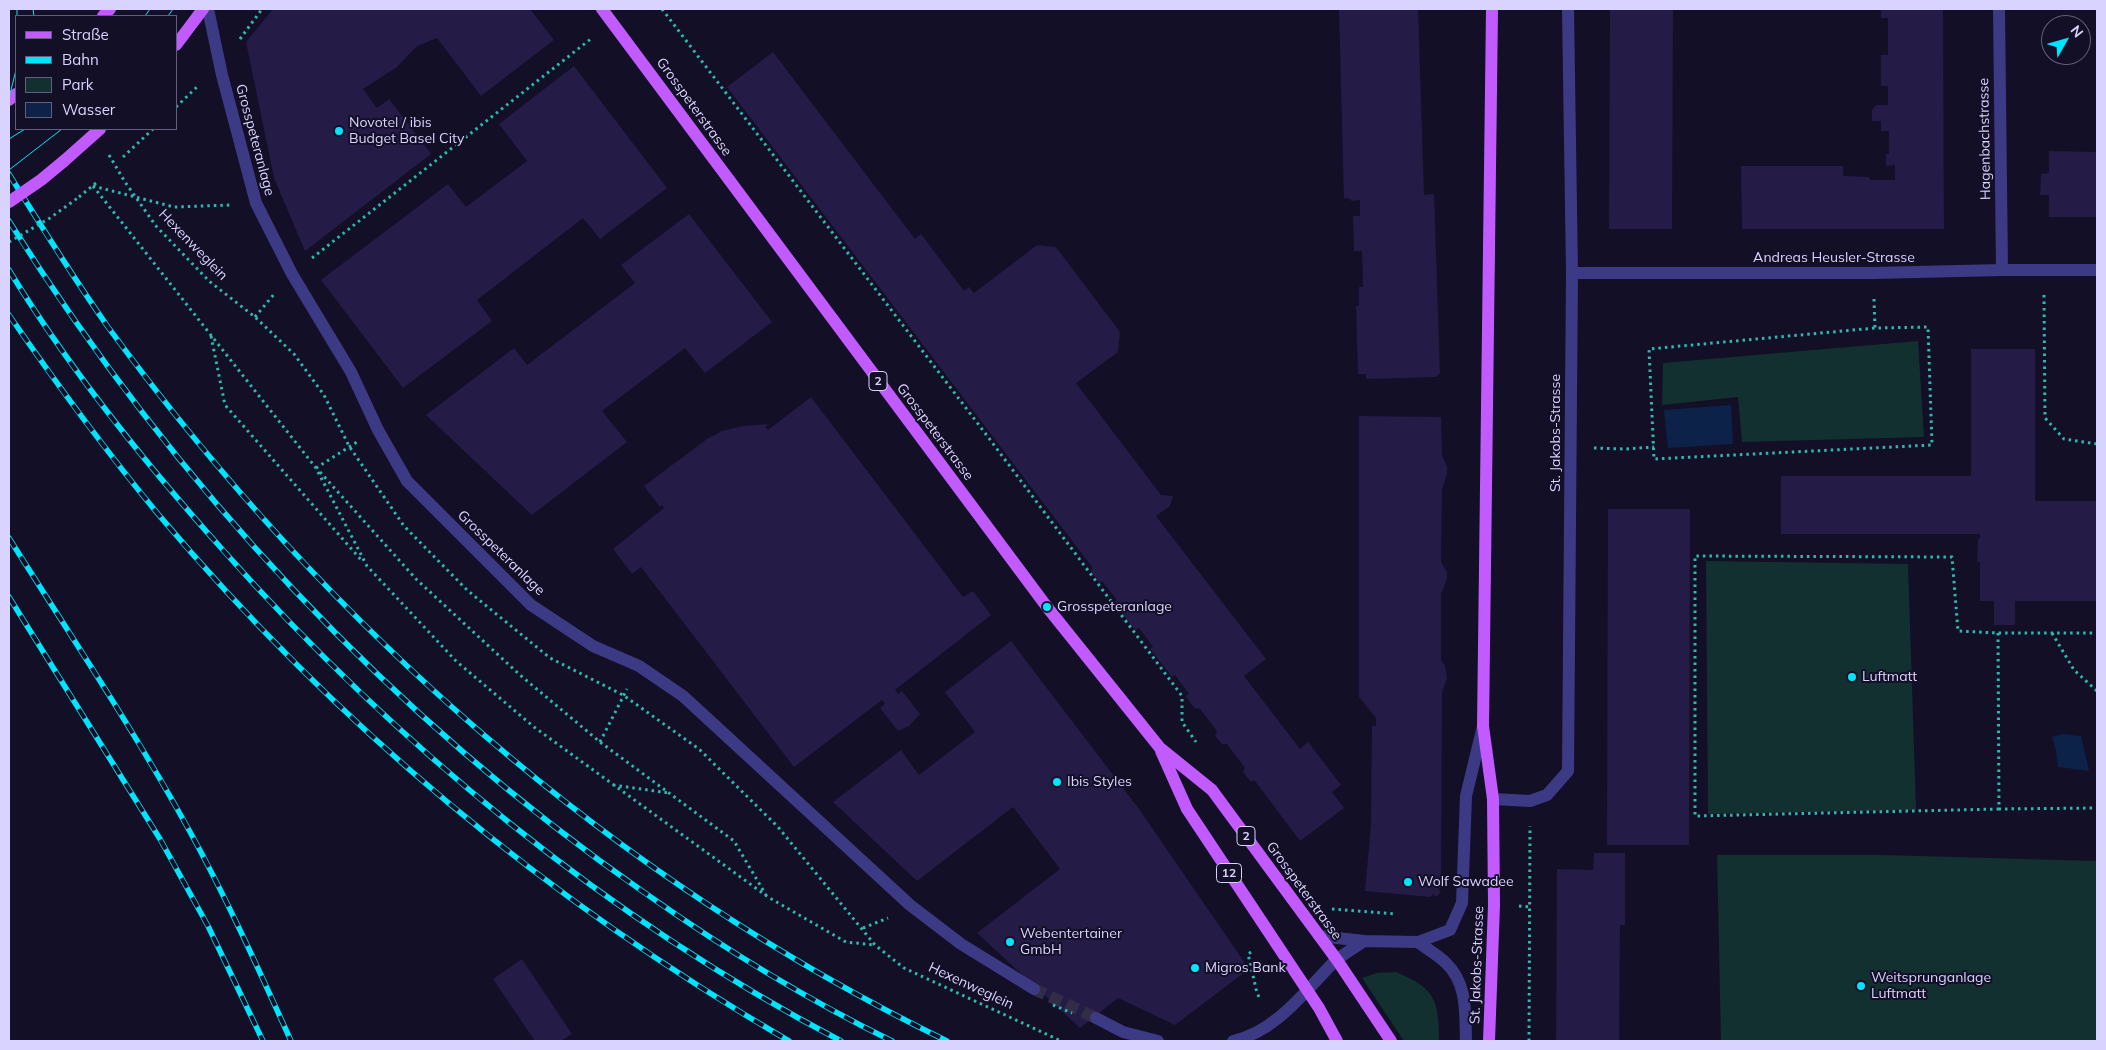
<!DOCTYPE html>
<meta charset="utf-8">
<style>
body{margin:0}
#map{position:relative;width:2106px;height:1050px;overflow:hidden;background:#130f26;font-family:Mulish,sans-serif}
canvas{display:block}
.frame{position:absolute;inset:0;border:10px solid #d9d4ff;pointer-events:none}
.legend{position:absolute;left:15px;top:15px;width:162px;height:115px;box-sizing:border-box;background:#130f26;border:1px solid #625e7d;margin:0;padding:6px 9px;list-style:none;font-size:15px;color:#d9d4ff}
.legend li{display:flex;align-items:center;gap:10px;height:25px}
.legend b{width:25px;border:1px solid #625e7d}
.north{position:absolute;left:2041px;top:15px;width:50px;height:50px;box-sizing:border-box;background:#130f26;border:1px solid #625e7d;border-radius:50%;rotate:52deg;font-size:14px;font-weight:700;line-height:20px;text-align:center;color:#d9d4ff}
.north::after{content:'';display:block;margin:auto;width:18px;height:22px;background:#00e5ff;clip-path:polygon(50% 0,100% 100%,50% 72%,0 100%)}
</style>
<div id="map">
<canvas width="2106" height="1050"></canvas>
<div class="frame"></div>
<ul class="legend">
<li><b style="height:6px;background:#c25bff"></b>Straße</li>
<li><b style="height:6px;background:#00e5ff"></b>Bahn</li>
<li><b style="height:14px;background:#12302f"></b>Park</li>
<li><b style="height:14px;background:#0c2248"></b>Wasser</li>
</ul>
<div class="north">N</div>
</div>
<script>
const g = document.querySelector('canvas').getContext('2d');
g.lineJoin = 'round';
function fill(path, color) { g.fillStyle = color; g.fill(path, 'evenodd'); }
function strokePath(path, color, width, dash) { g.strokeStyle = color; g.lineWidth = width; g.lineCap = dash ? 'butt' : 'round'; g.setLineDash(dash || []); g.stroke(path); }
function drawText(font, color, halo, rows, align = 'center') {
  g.font = font + ' Mulish,sans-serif'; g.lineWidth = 4; g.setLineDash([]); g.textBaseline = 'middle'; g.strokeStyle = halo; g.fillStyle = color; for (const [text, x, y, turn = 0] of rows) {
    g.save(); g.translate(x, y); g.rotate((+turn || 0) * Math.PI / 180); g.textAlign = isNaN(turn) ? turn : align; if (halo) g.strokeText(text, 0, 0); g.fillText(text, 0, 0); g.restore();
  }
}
fill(new Path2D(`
 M1918,341L1924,437L1742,442L1738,397L1662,405L1663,363Z
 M1706,561L1908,564L1916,810L1708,814Z
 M1717,855H1883L2097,861V1041H1721Z
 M1396,972C1435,988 1439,1000 1439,1041H1404L1362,978L1377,973Z`), '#12302f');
fill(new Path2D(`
 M1731,405L1733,444L1668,448L1664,410Z
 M2063,734L2081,736L2089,771L2058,767L2056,751L2052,737Z`), '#0c2248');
fill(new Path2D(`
 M273,9H530L554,40L481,96L437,38L417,46L397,67L363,89L377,108L389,99L431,154L305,251L274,178L246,42Z
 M1339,9H1418L1424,195L1434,194L1440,373L1436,377L1366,379V374H1358L1356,306H1359V287H1363L1362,251H1354L1353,216H1360V200L1351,201V199L1344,198Z
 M1610,9H1673L1672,229H1609Z
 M1881,9H1943L1944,229H1742L1741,166H1843V176L1869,177L1870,180H1895V165L1886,166V154H1889V131H1881V121H1872V110L1876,105H1888V86H1881V55H1888V18H1881Z
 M773,52L915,239L921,234L964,291L969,287L974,293L1037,245L1056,247L1120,332L1118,352L1076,383L1161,495L1173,496L1170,506L1156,516L1266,659L1244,676L1300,749L1308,742L1341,785L1332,792L1344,808L1300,841L1255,781H1250L1243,772L1245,768L1227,744H1222L1215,736L1217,731L1200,709L1194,708L1186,696L1189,694L1175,675L1172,677L1150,649L1153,647L1139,628L1135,630L1114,602L1117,600L1102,581L1100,583L1091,572L1092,567L727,87Z
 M574,66L667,188L600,239L583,218L477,300L492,321L403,388L321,280L448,184L466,207L527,161L499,124Z
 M2049,151L2097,152V217H2049V195H2040L2041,174L2049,173Z
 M689,214L772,322L705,373L685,348L602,411L627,442L532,515L426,415L514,348L527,365L635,283L621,265Z
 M1971,349H2035V501H2097V601H2015V625H1994V601H1980V562H1977L1978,539H1980V534H1781V476H1971Z
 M811,397L963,597L973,591L991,615L895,690L898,694L902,691L920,714L909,726L898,731L880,708L885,704L882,700L794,767L641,567L632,574L613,549L664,508L662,505L660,507L644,486L707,439L722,431L743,426L769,424L765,427L768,430Z
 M1359,416L1441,417L1442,455L1447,467V474L1442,489L1441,562L1447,572V579L1441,594V660L1445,666L1447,678L1442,693L1441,887L1438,889L1441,892L1436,897L1433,894L1430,897L1365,891L1371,825L1372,726H1376V718L1359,697Z
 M1608,509H1690L1689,845H1607Z
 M1011,641L1139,809L1249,969L1175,1025L1118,998L1080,1028L977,933L1060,869L1013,807L917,881L833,802L901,750L919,775L975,732L945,692Z
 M1594,853H1625V925H1620L1619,1041H1556L1557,869L1593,870Z
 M522,959L572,1034L561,1041H535L493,979Z`), '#241b47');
strokePath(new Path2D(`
 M1034,989L1096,1018`), '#312d47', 12, [12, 6]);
strokePath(new Path2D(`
 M662,9L985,433L1182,696V722L1196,742
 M240,39L262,9
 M176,107L199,85
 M109,155L125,182L156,226L209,281L255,317L294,354L324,395L349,446L404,526L467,590L550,658L623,695L699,749L778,827L875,945L904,968L1061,1041
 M123,157L153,129
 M93,186L316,468L367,566L456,661L534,727L768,897L846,942L875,945
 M93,186L174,207L231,205
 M79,197L96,183
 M312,258L592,38
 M2044,295L2045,418L2064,439L2097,444
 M1874,299L1875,328L1928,327L1932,445L1654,459L1649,349L1875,328
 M255,317L275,293
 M211,336L225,405L362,561
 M1594,448L1625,449L1654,447
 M316,468L357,442
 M320,472L416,579L520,675L600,742L734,841L766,895
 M1998,633L1999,809L2097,808
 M2052,633L2074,670L2097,691
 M600,742L627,689
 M613,785L669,793
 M1999,809L1695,816V556L1952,557L1958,631L1998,633H2097
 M1519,906L1531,907
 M1332,909L1396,914
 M863,928L888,918
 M1251,952L1248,954L1257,993L1260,999
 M1053,1005L1072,1013
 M1529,1041L1530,826`), '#2fb8b0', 3, [2.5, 4]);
strokePath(new Path2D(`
 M208,9L222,75L256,203L292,274L351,372L378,430L407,481L531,605L593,646L639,666L683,696L910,905L961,944L1034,989
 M1999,9L2002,270
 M1572,273H1873L2002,270H2097
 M1493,799L1530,801L1547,795L1568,771L1572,273L1568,9
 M1319,936L1364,941L1418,942L1450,930L1462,903L1466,796L1483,726
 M1418,942C1427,949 1438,955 1446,963C1468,984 1465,1014 1466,1041
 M1096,1018L1123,1032L1158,1041
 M1233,1041C1276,1032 1306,990 1335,961C1344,954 1354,948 1364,941`), '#3d3a85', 12);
strokePath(new Path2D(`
 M602,9L1047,607L1160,748L1212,790L1337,960L1391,1041
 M103,16L110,9
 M176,45L203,9
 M9,100L16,94
 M64,161L100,129
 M1161,751L1187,809L1319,1008L1337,1041
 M1489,1041L1494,905L1493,799L1483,726L1492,9`), '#c25bff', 12);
strokePath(new Path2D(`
 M17,9V16
 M33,9L34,16
 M145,16L150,9
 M168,16L173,9
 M9,98L16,70
 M9,139L25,129
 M9,170L62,129`), '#00e5ff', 1);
const rail = new Path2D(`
 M9,174C41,226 73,277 108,327C328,627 612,878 947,1041
 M9,221C174,484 390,716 645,893C723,948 806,999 892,1041
 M9,270C70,370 144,462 222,549C396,745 608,919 841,1041
 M9,315C56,383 105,450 158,514C337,726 550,902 789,1041
 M9,538C70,635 134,730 189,830C227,899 259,970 291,1041
 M9,597L160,839L208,926L263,1041`);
strokePath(rail, '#00e5ff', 5.5);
strokePath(rail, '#130f26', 4, [11]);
strokePath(new Path2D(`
 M9,242L50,218L79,197`), '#2fb8b0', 3, [2.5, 4]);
strokePath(new Path2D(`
 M9,202L41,180L64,161`), '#c25bff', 12);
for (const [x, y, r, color] of [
 [339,131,5,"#00e5ff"],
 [1047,607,5,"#00e5ff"],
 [1852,677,5,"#00e5ff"],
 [1057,782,5,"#00e5ff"],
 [1408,882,5,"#00e5ff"],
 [1010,942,5,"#00e5ff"],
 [1195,968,5,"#00e5ff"],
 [1861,986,5,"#00e5ff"]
]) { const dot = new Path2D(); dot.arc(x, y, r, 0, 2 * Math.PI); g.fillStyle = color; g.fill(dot); strokePath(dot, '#130f26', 2); }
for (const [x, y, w] of [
 [878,381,18],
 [1246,836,18],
 [1229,873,25]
]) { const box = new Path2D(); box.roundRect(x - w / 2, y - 9.5, w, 19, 4); g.fillStyle = '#130f26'; g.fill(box); strokePath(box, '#d9d4ff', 1); }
drawText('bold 12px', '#d9d4ff', null, [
 ["2",878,381],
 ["2",1246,836],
 ["12",1229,873]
]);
drawText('14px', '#d9d4ff', '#130f26', [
 ["Grosspeterstrasse",694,107,54],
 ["Hagenbachstrasse",1985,139,-91],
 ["Grosspeteranlage",255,140,75],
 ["Hexenweglein",193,245,46],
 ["Andreas Heusler-Strasse",1834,258],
 ["Grosspeterstrasse",935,432,53],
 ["St. Jakobs-Strasse",1556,433,-90],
 ["Grosspeteranlage",501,553,44],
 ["Grosspeterstrasse",1304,891,54],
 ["St. Jakobs-Strasse",1477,965,-88],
 ["Hexenweglein",971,986,25]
]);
drawText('14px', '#d9d4ff', '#130f26', [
 ["Novotel / ibis",349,123],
 ["Budget Basel City",349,139],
 ["Grosspeteranlage",1057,607],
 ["Luftmatt",1862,677],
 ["Ibis Styles",1067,782],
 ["Wolf Sawadee",1418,882],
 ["Webentertainer",1020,934],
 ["GmbH",1020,950],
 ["Migros Bank",1205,968],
 ["Weitsprunganlage",1871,978],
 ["Luftmatt",1871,994]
], 'left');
</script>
